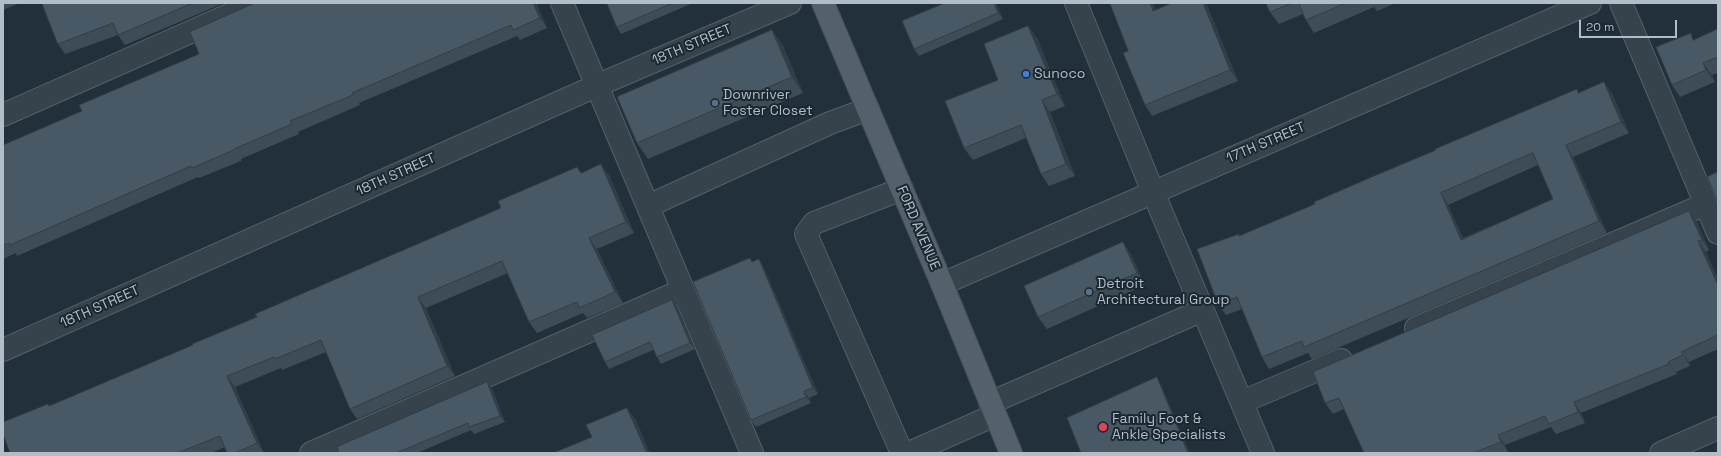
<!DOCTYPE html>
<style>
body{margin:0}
#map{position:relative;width:1721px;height:456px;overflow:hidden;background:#22303c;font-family:"Space Grotesk",sans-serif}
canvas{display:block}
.frame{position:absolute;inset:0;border:4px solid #b1bdc8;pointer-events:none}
.scale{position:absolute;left:1579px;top:20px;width:98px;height:18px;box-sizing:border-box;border:2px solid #b1bdc8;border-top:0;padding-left:5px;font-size:12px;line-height:14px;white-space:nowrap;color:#b1bdc8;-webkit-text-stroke:3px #1b2731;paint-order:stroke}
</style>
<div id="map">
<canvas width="1721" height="456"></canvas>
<div class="frame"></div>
<div class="scale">20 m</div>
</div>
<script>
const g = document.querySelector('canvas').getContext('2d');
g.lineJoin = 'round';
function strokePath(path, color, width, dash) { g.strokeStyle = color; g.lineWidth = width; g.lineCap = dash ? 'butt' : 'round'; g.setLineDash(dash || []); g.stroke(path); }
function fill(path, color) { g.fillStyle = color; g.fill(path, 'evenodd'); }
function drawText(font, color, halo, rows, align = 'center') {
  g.font = font + ' "Space Grotesk",sans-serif'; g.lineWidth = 4; g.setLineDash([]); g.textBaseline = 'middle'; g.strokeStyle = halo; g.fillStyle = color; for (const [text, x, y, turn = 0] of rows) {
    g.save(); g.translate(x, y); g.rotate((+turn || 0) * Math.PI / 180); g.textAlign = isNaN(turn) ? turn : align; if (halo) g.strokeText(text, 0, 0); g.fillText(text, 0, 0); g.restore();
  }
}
const minor = new Path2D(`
 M562,3L752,453
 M1076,3L1153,192L1263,453
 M1621,3L1718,233
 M3,115L256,3
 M648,206L830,123L868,109
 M942,284L1590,3
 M1416,328L1706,204
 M3,350L596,86L790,3
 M1242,402L1341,360
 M990,403L1203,310
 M311,453L683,290
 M902,453L806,234L814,223L902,189
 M909,453L995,415
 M1661,453L1718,428`);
const major = new Path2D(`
 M823,3L942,284L1011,453`);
strokePath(minor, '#54606a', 24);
strokePath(major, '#3f4b55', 24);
strokePath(minor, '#36424c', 22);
strokePath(major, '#54616c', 22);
fill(new Path2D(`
 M3,3H20L3,10Z
 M42,3H224L125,45L118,35L65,54L58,44Z
 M255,3H540L537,5L547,28L520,40L517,36L359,103L360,105L298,132L299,134L241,159V161L199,178L198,177L17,256L16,253L3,259V145L82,111L199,54Z
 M607,3H693L621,34L617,27Z
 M996,3L1003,19L919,56L914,49Z
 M1153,3L1156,10L1172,3H1206L1238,81L1152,116L1145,105L1128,51Z
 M1266,3H1396L1377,11L1374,7L1314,33L1306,20L1303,14L1279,24L1270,12Z
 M1028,26L1037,38L1065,106L1050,112L1075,176L1049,186L1041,174L1026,138L973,160L964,148L998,80Z
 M1718,29V73L1712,75L1715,82L1680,97L1672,85L1695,39Z
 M772,30L783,46L803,93L648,159L637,143Z
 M1579,92L1612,93L1629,133L1573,157L1607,233L1312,359L1308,353L1269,369L1262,357L1242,309L1226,315L1218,304ZM1538,165L1553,199L1463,238L1448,205Z
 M582,173L609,175L634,233L597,249L623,303L587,318L583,313L537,333L529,322L508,273L426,308L455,376L357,419L350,409L326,352L282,370L281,368L235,387L264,453H227L225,447L211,453H10L50,406L193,345Z
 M1697,222L1709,250L1706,252L1718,279V349L1689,362L1690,366L1676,372L1677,374L1581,413L1585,423L1556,434L1551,427L1505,445L1508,452L1506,453H1364L1344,409L1333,414L1325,403Z
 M1131,254L1145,285L1047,329L1038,317Z
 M750,258L752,262L759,259L763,266L818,394L809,398L811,403L756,427L751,420Z
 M672,300L677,306L695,349L661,364L653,350L609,369L605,362Z
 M492,389L505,422L474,434L471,430L417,453H339Z`), '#3e4c57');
fill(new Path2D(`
 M533,3H536L537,5L547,28L540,18Z
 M994,3H996L1003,19L998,13Z
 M1150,3H1153L1160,22L1153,11Z
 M1203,3H1206L1238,81L1230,70Z
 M1028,26L1037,38L1065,106L1057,94Z
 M772,30L783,46L803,93L792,77Z
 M1703,63L1712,75L1715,82L1706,70Z
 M1604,82L1612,93L1629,133L1621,122Z
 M1042,100L1050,112L1075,176L1066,164Z
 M1566,145L1573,157L1607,233L1599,221Z
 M601,164L609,175L634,233L626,222Z
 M1441,193L1448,205L1469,251L1461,240Z
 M1689,211L1697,222L1709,250L1702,240Z
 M589,238L597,249L623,303L615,292Z
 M1698,241L1706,252L1718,279V285Z
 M1123,242L1131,254L1145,285L1137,273Z
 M759,259L763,266L818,394L813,388Z
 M418,297L426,308L455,376L447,366Z
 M672,300L677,306L695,349L690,343Z
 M1681,352L1689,362L1690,366L1683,355Z
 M1668,362L1676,372L1677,374L1669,364Z
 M227,376L235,387L264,453L257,443Z
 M1157,377L1161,384L1190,453H1188Z
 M487,382L492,389L505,422L500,416Z
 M804,391L809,398L811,403L806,397Z
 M1574,402L1581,413L1585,423L1578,412Z
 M627,408L636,420L650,453H647Z
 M1498,435L1505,445L1508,452L1501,442Z`), '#323e47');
const building = new Path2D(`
 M42,3H193L118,35L113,23L58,44Z
 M255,3H533L540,18L513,30L511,25L352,93L353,95L290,121L292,124L234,149V150L192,168L191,166L10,245L9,243L3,245V145L82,111L79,105L199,54L190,32Z
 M607,3H673L617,27Z
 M945,3H994L998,13L914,49L902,21Z
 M1110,3H1150L1153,11L1172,3H1203L1230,70L1145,105L1123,53L1128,51Z
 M1266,3H1292L1270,12Z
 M1299,3H1346L1306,20Z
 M1028,26L1057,94L1042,100L1066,164L1041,174L1021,125L964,148L945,101L998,80L984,44Z
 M1718,29V57L1703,63L1706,70L1672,85L1656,47L1691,33L1693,40Z
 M772,30L792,77L637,143L617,97Z
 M1604,82L1621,122L1566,145L1599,221L1304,347L1302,341L1262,357L1237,297L1218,304L1197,249L1239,234V236L1315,204L1314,202L1374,176L1436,150L1435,149L1577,89L1578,93ZM1533,153L1553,199L1461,240L1441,193Z
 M601,164L626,222L589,238L615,292L579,308L577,302L529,322L502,261L418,297L447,366L350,409L321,340L275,359L274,357L227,376L257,443L235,453H227L220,436L177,453H10L3,434V422L48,404L49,406L193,345L192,344L257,317L255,314L501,208L498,201L577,167L581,173Z
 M1718,172V202L1707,177Z
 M1689,211L1702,240L1698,241L1718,285V335L1681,352L1683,355L1668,362L1669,364L1574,402L1578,412L1549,424L1545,416L1498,435L1501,442L1473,453H1364L1339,398L1325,403L1313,372Z
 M1123,242L1137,273L1038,317L1024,286Z
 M750,258L752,262L759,259L813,388L804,391L806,397L751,420L693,282Z
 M672,300L690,343L657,357L650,342L605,362L592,335Z
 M1157,377L1188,453H1081L1067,418Z
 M487,382L500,416L469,427L468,423L396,453H339L337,447Z
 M627,408L647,453H553L592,437L586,425Z`);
fill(building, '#485865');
strokePath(building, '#323e47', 1);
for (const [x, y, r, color] of [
 [1026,74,4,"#3f7fe0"],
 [715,103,4,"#5c6f8a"],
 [1089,292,4,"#5c6f8a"],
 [1103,427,5,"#e0444e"]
]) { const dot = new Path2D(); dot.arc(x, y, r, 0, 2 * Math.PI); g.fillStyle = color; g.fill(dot); strokePath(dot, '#1b2731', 1.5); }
drawText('14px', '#b1bdc8', '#1b2731', [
 ["18TH STREET",692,45,-23],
 ["17TH STREET",1266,143,-23],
 ["18TH STREET",396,175,-24],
 ["FORD AVENUE",918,228,67],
 ["18TH STREET",100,307,-24]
]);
drawText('14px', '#b1bdc8', '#1b2731', [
 ["Sunoco",1034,74],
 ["Downriver",723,95],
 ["Foster Closet",723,111],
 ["Detroit",1097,284],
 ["Architectural Group",1097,300],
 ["Family Foot &",1112,419],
 ["Ankle Specialists",1112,435]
], 'left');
</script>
